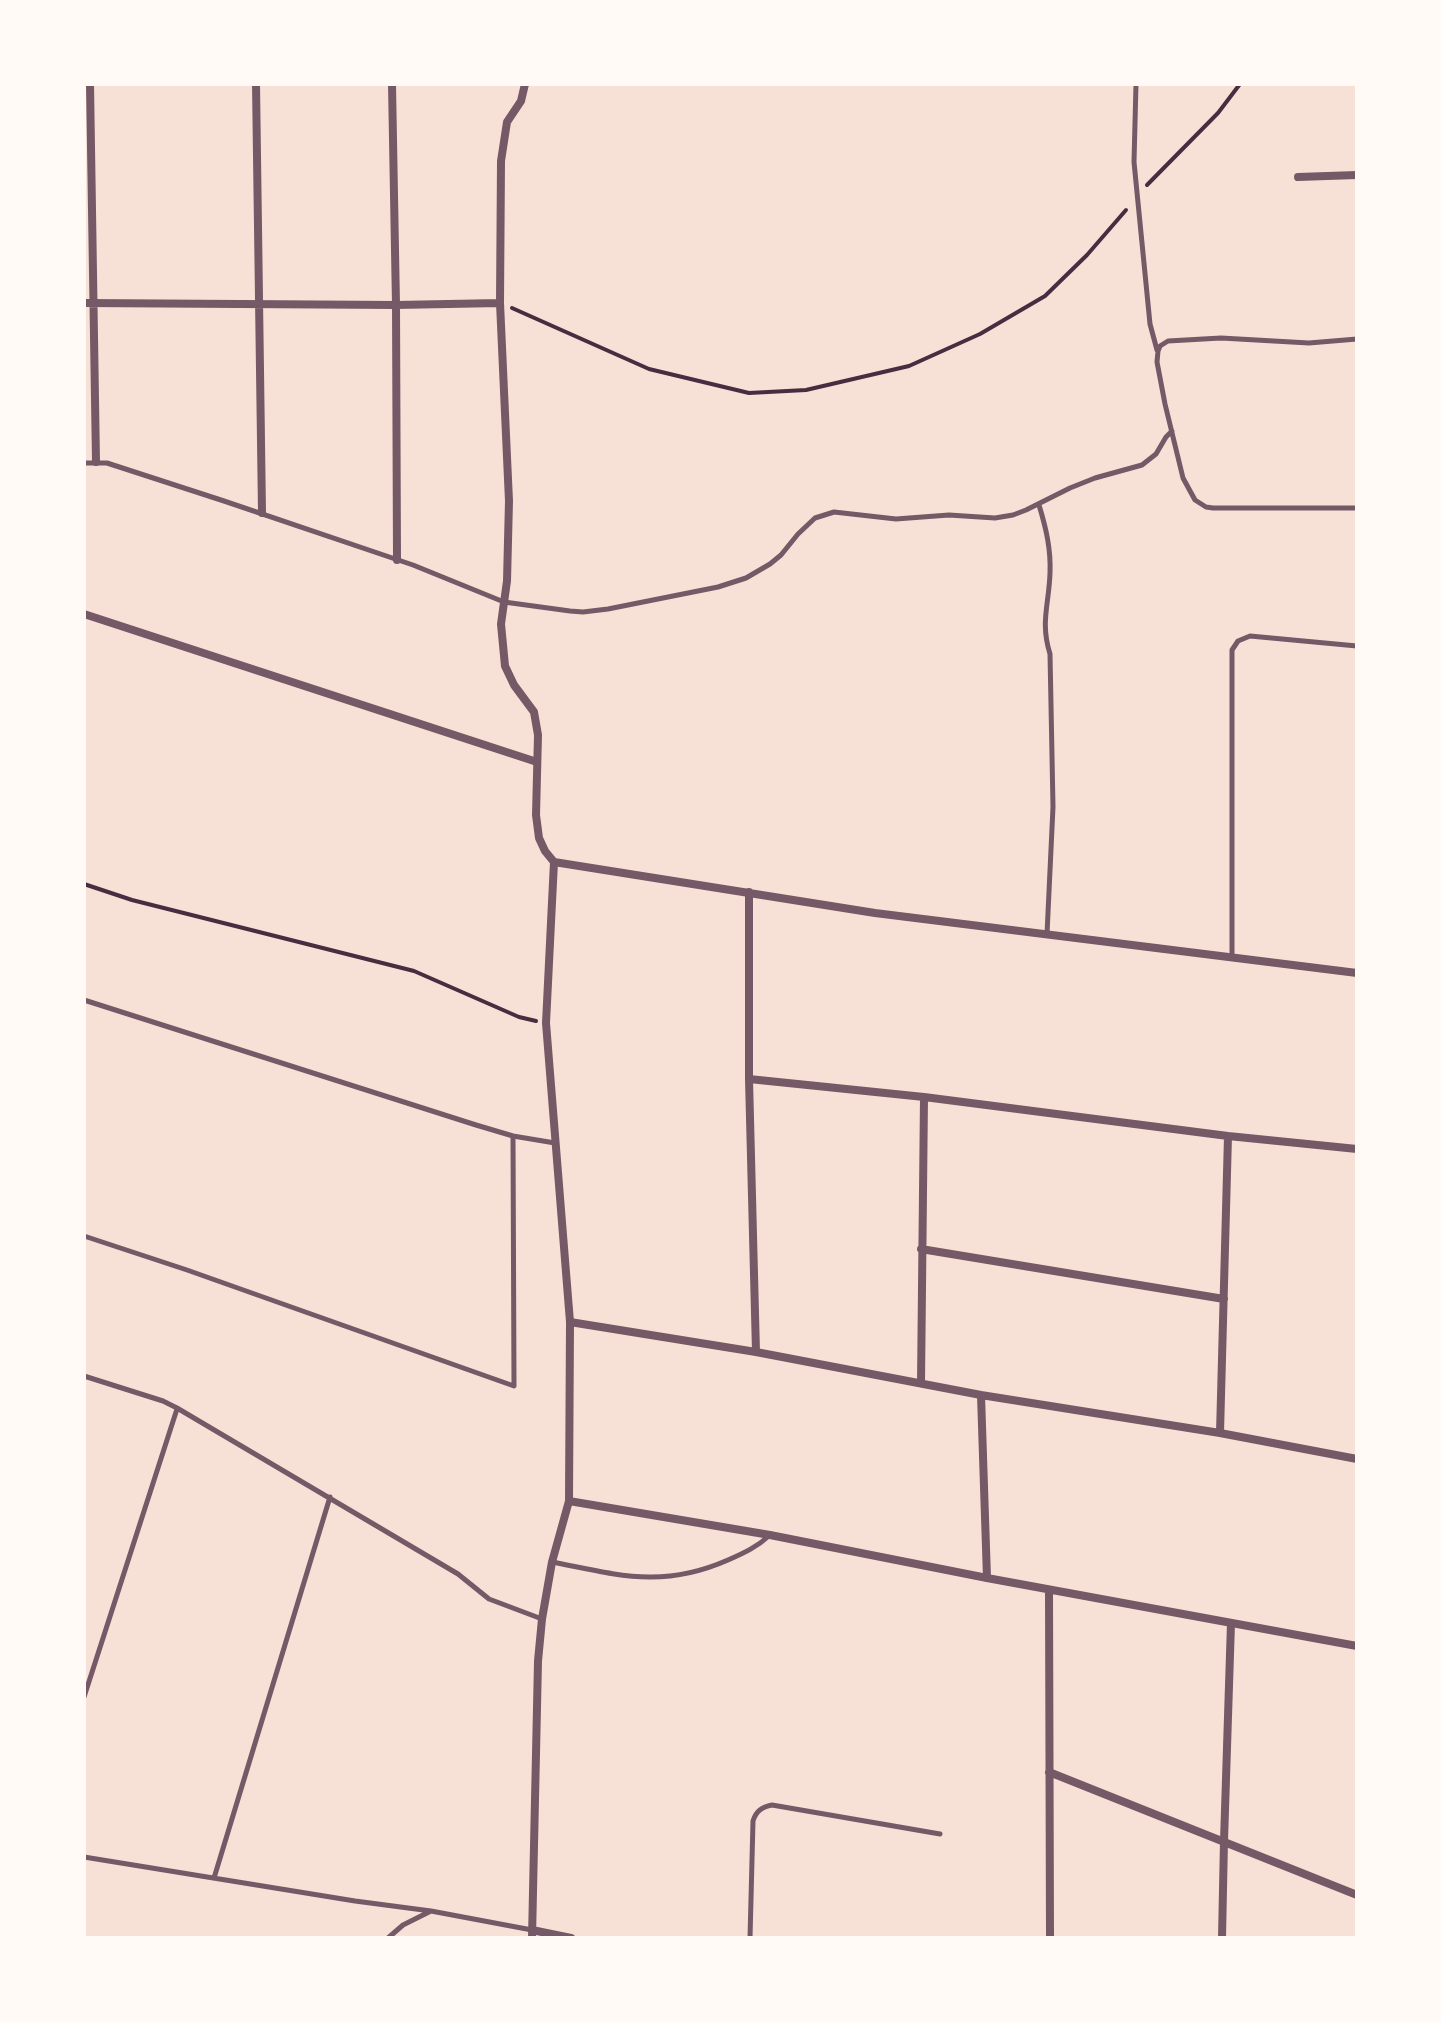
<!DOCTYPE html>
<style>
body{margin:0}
#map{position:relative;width:1441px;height:2022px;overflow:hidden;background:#f7e1d7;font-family:"Space Grotesk",sans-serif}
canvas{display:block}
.frame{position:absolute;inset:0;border:86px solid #fffaf5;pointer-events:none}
</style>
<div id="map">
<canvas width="1441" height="2022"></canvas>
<div class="frame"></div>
</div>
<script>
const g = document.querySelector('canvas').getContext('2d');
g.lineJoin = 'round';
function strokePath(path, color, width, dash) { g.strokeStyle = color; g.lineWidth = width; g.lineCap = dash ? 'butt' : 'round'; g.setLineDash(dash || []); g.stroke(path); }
strokePath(new Path2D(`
 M1147,185L1218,113L1240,84
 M512,308L649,369L749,393L806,390L909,366L980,334L1045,296L1087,255L1126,210
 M84,884L132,900L414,971L519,1017L536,1021`), '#4a2c40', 4);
strokePath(new Path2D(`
 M1136,84L1134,162L1150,324L1157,350
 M1357,339L1309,343L1221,338L1168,341L1160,346L1158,351L1157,362L1165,404L1183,478L1195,500L1206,507L1213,508H1357
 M84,463H107L224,501L413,565L504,602L570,611L583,612L608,609L718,587L746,578L770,564L781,555L798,534L815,518L834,512L896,519L949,515L995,518L1013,515L1026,510L1070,488L1095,478L1142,465L1156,454L1166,437L1172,431
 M1039,505C1046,528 1051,549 1050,573C1049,605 1040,622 1050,654L1053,807L1047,934
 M1232,957V650L1238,641L1250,636L1357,646
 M84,1000L476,1125L513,1136L555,1143
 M84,1236L187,1270L514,1386L513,1136
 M84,1376L163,1401L177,1408L458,1574L489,1599L542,1619
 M552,1562C619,1575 662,1589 728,1560C744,1553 757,1547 770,1535
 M84,1697L177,1409
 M84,1857L355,1901L431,1911L532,1930
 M214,1878L330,1497
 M388,1938L403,1925L431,1911
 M750,1938L753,1821C756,1811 762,1807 772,1805L940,1834`), '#755966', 5);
strokePath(new Path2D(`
 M90,84L96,462
 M256,84L262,513
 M392,84L396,305L397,560
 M525,84L521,101L507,122L501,161L500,303L509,501L507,581L501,624L505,666L514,685L534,712L538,735L536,815L539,838L545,851L554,862L546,1023L570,1322L569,1501L552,1562L542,1619L538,1661L532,1938
 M1298,177L1357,175
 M84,303L396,305L500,303
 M84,614L537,762
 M554,862L875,913L1357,973
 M749,892V1079L756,1352
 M749,1079L924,1097L1228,1136L1357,1149
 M921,1249L1224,1299
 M570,1322L756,1352L981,1395L1220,1433L1357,1459
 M921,1383L924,1097
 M981,1395L987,1578
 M1220,1433L1228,1136
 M569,1501L770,1535L987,1578L1357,1646
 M1049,1590L1050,1938
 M1049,1772L1357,1895
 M532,1930L571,1938
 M1222,1938L1224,1841L1231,1623`), '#755966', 8);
</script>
